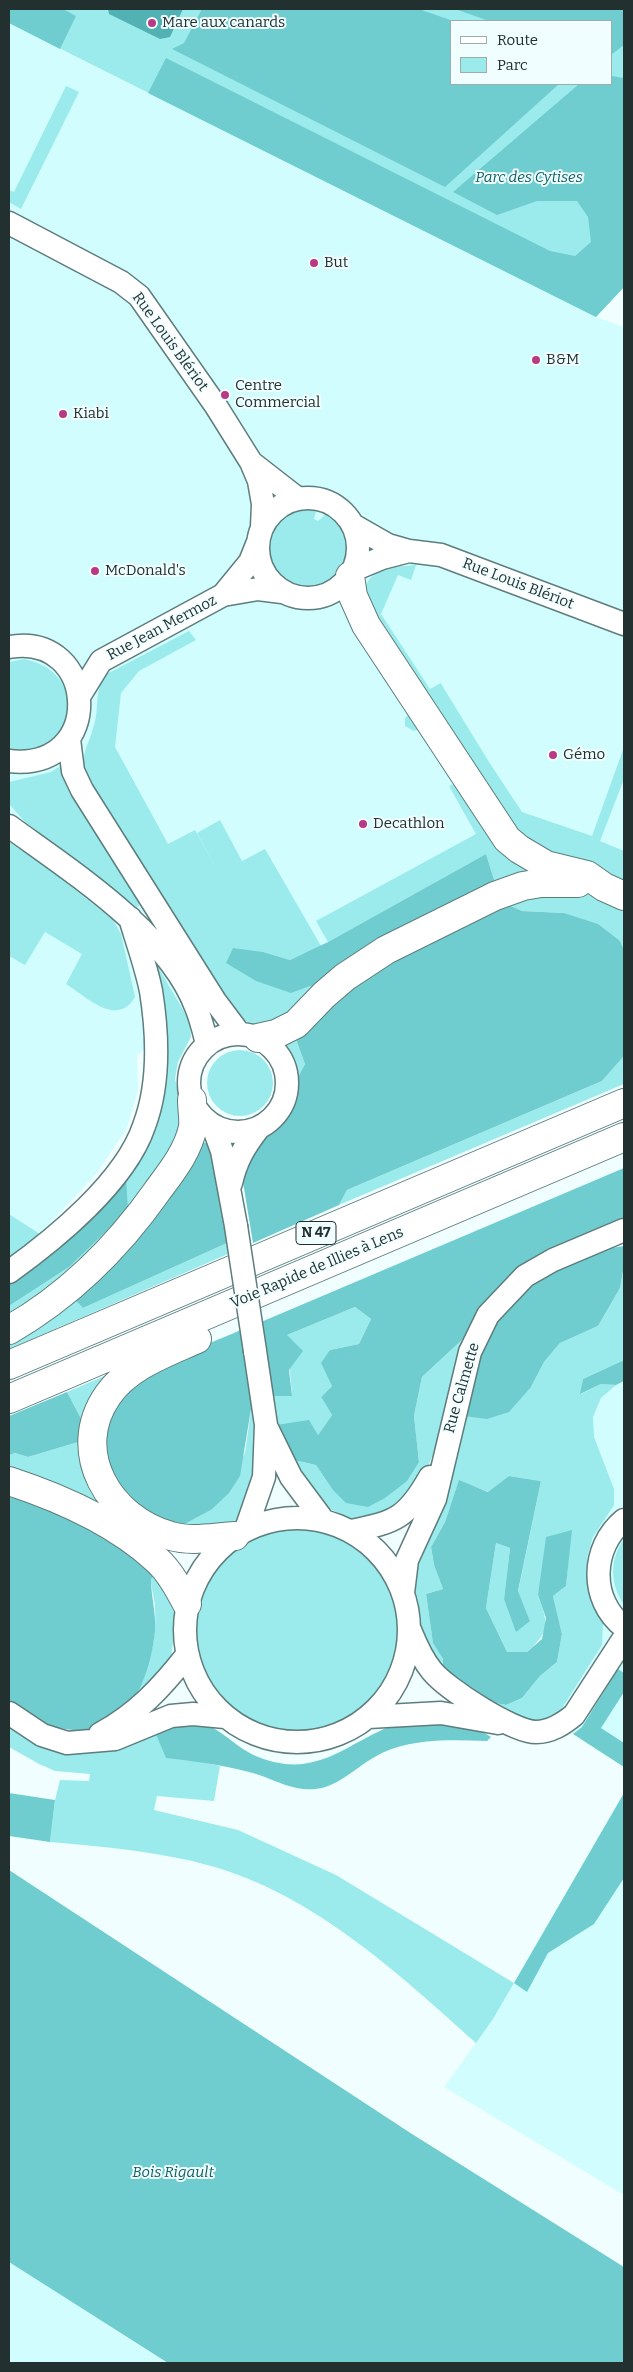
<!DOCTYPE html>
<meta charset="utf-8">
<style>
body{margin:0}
#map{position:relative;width:633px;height:2372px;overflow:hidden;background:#f1feff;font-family:Bitter,serif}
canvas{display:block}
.frame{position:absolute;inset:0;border:10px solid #233030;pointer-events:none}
.legend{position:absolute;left:450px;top:20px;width:162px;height:65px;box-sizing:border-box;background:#f1feff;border:1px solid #9facac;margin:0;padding:6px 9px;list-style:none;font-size:15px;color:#233030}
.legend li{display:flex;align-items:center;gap:10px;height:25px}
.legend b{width:25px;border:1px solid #9facac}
</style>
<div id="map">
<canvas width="633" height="2372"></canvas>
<div class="frame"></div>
<ul class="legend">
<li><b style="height:6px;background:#fff"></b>Route</li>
<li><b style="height:14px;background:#9bebec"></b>Parc</li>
</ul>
</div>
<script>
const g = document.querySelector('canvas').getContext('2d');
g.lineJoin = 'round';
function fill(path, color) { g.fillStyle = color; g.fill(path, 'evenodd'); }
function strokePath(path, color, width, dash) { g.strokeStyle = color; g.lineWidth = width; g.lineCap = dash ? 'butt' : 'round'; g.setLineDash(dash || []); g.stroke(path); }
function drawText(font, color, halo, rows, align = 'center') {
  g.font = font + ' Bitter,serif'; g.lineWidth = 4; g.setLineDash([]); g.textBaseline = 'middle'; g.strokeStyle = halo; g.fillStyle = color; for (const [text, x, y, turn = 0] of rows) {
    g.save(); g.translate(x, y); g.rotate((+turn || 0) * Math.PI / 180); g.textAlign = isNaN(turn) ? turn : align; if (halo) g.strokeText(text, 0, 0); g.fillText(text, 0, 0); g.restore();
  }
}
fill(new Path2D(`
 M9,23L596,317L624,327V856L486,854L328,942L290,960L137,1055L138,1090L127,1128L96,1174L40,1234L9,1214Z
 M624,1381V1767L573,1734L559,1713L596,1655L570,1551L580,1394L601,1384L616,1385Z
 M624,1793V2195L444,2087L493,2019Z
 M9,2262L168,2363H9Z`), '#d1fdfe');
fill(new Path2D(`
 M9,9H624V287L596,317L9,23ZM452,21H612V84H452Z
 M66,86L79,92L21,209L9,202V190L14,192Z
 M304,507L317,508L314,519L318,521L327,513C384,551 309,622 274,570C268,561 266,548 268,537C273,519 288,511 304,507Z
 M416,565L411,580L398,575L381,614L430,689L441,683L443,687L489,762L522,812L592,836L624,747V779L600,841L624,851L623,885L524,845L372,612L365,587C374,566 395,567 416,565Z
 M189,631L196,640L139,671L121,693L115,747L168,844L195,830L219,874L197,833L220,820L242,861L225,870L265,849L321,946L290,960L263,952L310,986L321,990L294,1019L255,1026L244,1020L234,1011L91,787C77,750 87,755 95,721C99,704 95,695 103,676Z
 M24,659C98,674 69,767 9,748V662Z
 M414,710L545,870L497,889L486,854L328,942L316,921L476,834L449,786L456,783L422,728L414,731L405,726V718Z
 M62,765L139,895V906L135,908L25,822L10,805L9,782L51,772Z
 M9,837L113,920L121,934L135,997C117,1028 87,997 66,984L82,954L45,932L25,965L9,956Z
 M574,890L597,897L624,912V950L620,941L564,913L522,911L499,901Z
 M158,967L190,1022L191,1037L178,1062L175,1079L181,1103L182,1133L131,1219L9,1323V1306L69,1267L136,1163L156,970Z
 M294,1034L305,1064L297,1079L295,1065L280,1041Z
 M207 1083a33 33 0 1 1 66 0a33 33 0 1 1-66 0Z
 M624,1056V1084L339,1205L347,1190L602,1081Z
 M9,1214L40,1234L9,1259Z
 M227,1243L228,1254L9,1349V1340L71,1296L83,1308Z
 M624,1266V1360L583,1379L581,1394L601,1384L616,1385L601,1398L593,1417L594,1437L614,1489V1505L593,1537L587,1557L588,1586L603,1623L602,1645L559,1713L546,1720L538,1722L523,1719L479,1700L506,1705L522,1698L540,1676L557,1662L562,1634L553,1596L566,1586L571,1531L538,1595C548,1623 551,1631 527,1652H507L486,1608L496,1543L510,1548L504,1599L530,1621L518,1592L541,1481L509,1476L489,1492L459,1481L445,1522L431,1547L434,1565L443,1589L426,1594L433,1642L443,1659V1672L423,1640L413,1584L415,1556L464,1416L531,1387L544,1362L560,1343L598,1326L620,1288Z
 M355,1307L371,1319L359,1344L330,1350L332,1386L321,1397L332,1415L318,1435L276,1425L271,1396H292L287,1335Z
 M464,1338L436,1447L425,1474L400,1510L355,1520L332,1510L321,1502L289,1459L316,1465L332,1489L419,1462L414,1416L422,1377Z
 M114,1372L85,1426L67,1392Z
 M252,1403L256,1429L258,1478L240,1518L230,1525L181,1526L211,1510L245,1453Z
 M85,1440L109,1509L9,1475V1455L15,1453L28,1457Z
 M282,1528C301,1529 324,1530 341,1538C385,1560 411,1611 395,1658C385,1689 361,1717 330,1726C194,1765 136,1568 282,1528Z
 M624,1539V1605C610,1584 609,1560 624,1539Z
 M159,1570L174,1598L176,1617L171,1659L132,1701C148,1674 157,1642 155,1610C155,1599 151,1589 151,1579Z
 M9,1725L25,1736L155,1732L197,1761L220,1766L214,1801L157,1796L154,1810L238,1830L336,1875L514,1983L493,2019L476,2043C398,1973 314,1895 211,1866C158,1851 104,1847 50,1842L55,1800L60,1780L89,1781L90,1774L55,1771L39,1764L9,1747Z`), '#9bebec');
fill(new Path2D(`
 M9,9H63L76,16L60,49L9,23Z
 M202,9H419L453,21H452V84H559L445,187L172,49L184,43Z
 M455,9H624V45L612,54V21H489Z
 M166,58L550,251L575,256L591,242L588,217L577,201H537L497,215L453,192L579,84H612V76L624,78V287L596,317L148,93Z
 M486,854L497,889L321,990L310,986L291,993L256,981L226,963L233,948L263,952L290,960L328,942Z
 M499,901L522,911L564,913L598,924L620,941L624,950V1056L602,1081L347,1190L339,1205L253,1243L243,1182L245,1164L262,1137L277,1125L289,1112L297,1079L305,1064L294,1034L348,983Z
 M199,1141L209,1144L216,1167L227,1243L83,1308L71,1296Z
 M624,1168V1216L619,1223L517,1273L485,1301L464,1338L422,1377L414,1416L419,1462L407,1481L385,1498L368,1507L346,1503L332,1489L316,1465L289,1459L276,1425L309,1420L318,1435L332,1415L321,1397L332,1386L321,1363L330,1350L359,1344L371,1319L355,1307L287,1335L303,1351L289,1370L292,1396H271L261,1322Z
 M126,1179L128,1210L69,1267L9,1306V1281Z
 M624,1246V1266L620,1288L598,1326L560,1343L544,1362L531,1387L509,1412L487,1419L464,1416C471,1389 477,1348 493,1325C522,1282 574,1253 624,1246Z
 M241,1330L252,1403L240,1476L229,1493L211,1510L181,1526C152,1518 117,1500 110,1468C107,1456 104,1444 105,1431C106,1426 109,1421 111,1417C133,1368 196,1350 241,1330Z
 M624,1360V1381L616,1385L601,1384L580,1394L583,1379Z
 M67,1392L85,1426V1440L28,1457L15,1453L9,1455V1416Z
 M509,1476L541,1481L518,1591L530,1621L516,1632L504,1599L510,1548L496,1543L486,1608L507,1652H527L542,1639L546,1618L538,1595L546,1537L572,1530L566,1586L553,1596L562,1634L557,1662L540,1676L522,1698L506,1705L479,1700L443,1672V1659L433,1643L426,1594L443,1589L434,1565L431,1547L445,1522L459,1480L488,1492Z
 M9,1497C65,1510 111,1539 159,1570L151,1579C151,1599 158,1619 154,1639C152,1653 148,1670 142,1683C137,1696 129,1704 118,1712C114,1716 109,1721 104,1724C71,1741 34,1720 9,1701Z
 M618,1669L624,1673V1692L601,1728L624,1743V1767L573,1734L582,1727Z
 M440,1722L478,1729L491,1737L487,1741C451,1740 415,1738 382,1753C361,1763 344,1782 322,1788C294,1794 274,1778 249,1772C222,1765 194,1761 166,1758L155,1732C171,1727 187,1723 204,1725C217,1727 232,1742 243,1749C255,1757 270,1762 285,1764C324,1768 350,1744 384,1729C401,1721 422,1722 440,1722Z
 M9,1793L55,1800L50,1842L9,1836Z
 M624,1793V1878L594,1924L548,1953L527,1992L514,1983Z
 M9,1870L412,2134L624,2267V2363H168L9,2262Z`), '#70cdcf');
fill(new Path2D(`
 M108,9H183L170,37L160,39L109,14Z`), '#52b1b3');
const minor = new Path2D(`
 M9,223L121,282L139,296L216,406L251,462L259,481L263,504L262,527
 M252,463L297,498
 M258 548a50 50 0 1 1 100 0a50 50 0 1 1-100 0Z
 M353,525L388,545L409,551L441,555L624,624
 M353,570L382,558L409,551
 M223,595L250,562L258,542
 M9,647C98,631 107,772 9,761
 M80,695L101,661L223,595L258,589L282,592
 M69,739L73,771L82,790L215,1001L239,1033
 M9,826C72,872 168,933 196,1007C201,1019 204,1032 207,1044
 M189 1083a49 49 0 1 1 98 0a49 49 0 1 1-98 0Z
 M213,1126L222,1151L236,1226
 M231,1183C236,1161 244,1147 258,1129
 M9,1272C55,1239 125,1182 144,1126C160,1084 158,1035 151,991C146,966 137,942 130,918
 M268,1430L291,1477L323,1520
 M185 1630a112 112 0 1 1 224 0a112 112 0 1 1-224 0Z
 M624,1520C591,1547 589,1600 624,1627
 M246,1529L264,1477L266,1425L255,1351
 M351,1531C396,1522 407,1518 430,1477
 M403,1593L407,1560L435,1499L470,1352L488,1315L525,1276L553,1260L624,1230
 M410,1630C416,1645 422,1659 432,1671C447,1689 513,1732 536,1732C551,1732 563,1724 574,1715L624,1638
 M9,1713L42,1735L67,1743L115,1739L171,1716L193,1714L225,1717
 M368,1717L441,1713L498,1723
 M100,1734C137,1714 162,1687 187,1655`);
const highway = new Path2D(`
 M350,576L353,596L366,625L507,839L519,849L546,865L587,875L604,887L624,896
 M258,1038L276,1034L296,1024L324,995L345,977L386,950L495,896L523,886L541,883H578
 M9,1330C70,1295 118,1247 158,1190C172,1171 188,1151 193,1127C194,1119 192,1109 192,1100
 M197,1339C166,1353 128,1366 108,1395C68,1452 110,1520 171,1536C191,1542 214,1537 235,1536
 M9,1365L624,1103
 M9,1399L624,1137
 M9,1481C61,1498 116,1522 157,1560C170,1572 179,1589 187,1604`);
strokePath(minor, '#5e7d7d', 25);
strokePath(highway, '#5e7d7d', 30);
strokePath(minor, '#fff', 22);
strokePath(highway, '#fff', 28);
const minorBridge = new Path2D(`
 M236,1226L255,1351`);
strokePath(minorBridge, '#5e7d7d', 25, []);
strokePath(minorBridge, '#fff', 22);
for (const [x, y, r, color] of [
 [152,23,5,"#b83986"],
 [314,263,5,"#b83986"],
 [536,360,5,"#b83986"],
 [225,395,5,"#b83986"],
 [63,414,5,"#b83986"],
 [95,571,5,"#b83986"],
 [553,755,5,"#b83986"],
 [363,824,5,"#b83986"]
]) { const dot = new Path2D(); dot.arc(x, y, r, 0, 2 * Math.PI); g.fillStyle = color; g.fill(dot); strokePath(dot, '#f1feff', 2); }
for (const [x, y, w] of [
 [316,1233,40]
]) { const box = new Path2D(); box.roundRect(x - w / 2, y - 11.5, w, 23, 4); g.fillStyle = '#f1feff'; g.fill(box); strokePath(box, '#233030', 1); }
drawText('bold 14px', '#233030', null, [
 ["N 47",316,1233]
]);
drawText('15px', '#233030', '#f1feff', [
 ["Mare aux canards",162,23],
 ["But",324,263],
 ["B&M",546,360],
 ["Centre",235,386],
 ["Commercial",235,403],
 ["Kiabi",73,414],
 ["McDonald's",105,571],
 ["Gémo",563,755],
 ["Decathlon",373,824]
], 'left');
drawText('italic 15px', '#106163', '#f1feff', [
 ["Parc des Cytises",529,178],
 ["Bois Rigault",173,2173]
]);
drawText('15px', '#233030', '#f1feff', [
 ["Rue Louis Blériot",170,342,54],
 ["Rue Louis Blériot",518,584,21],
 ["Rue Jean Mermoz",162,628,-28],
 ["Voie Rapide de Illies à Lens",317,1268,-23],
 ["Rue Calmette",462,1388,-74]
]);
</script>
